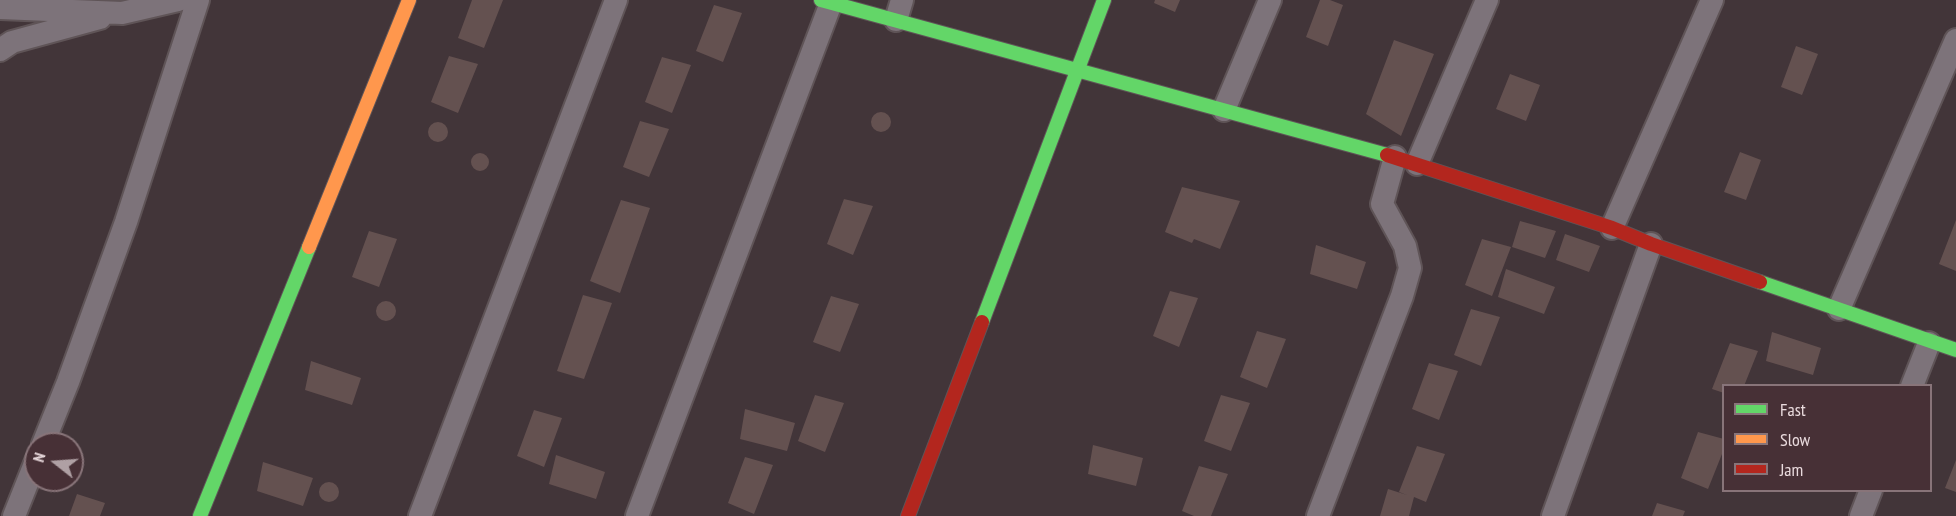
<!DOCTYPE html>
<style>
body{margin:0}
#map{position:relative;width:1956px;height:516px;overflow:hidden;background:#423539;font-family:"PT Sans Narrow",sans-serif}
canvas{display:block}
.legend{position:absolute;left:1722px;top:384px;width:210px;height:108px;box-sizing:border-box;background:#473036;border:2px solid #887479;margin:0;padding:8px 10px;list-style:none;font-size:18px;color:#e9dadd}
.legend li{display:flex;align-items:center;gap:12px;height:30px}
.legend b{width:30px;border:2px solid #887479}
.north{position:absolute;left:24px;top:432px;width:60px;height:60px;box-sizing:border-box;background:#473036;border:2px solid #887479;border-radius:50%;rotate:287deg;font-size:16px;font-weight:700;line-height:24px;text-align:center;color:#e9dadd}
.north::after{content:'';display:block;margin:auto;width:21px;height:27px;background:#afa0a4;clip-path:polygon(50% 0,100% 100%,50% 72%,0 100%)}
</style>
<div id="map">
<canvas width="1956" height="516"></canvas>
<ul class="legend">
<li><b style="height:8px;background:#63d668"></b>Fast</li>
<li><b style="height:8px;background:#ff974d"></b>Slow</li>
<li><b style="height:8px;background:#b3261e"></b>Jam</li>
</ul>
<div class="north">N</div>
</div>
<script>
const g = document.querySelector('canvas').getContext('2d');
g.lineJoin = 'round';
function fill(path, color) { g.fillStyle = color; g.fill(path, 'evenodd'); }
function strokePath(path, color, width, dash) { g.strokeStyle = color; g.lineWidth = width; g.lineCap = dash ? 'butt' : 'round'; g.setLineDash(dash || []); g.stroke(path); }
fill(new Path2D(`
 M472,0H503L484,48L458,38Z
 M1155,0H1180L1175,12L1154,3Z
 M1320,0H1330L1343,5L1328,46L1306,37Z
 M714,5L742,13L723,62L696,51Z
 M1394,40L1434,54L1401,136L1366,114Z
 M1796,46L1818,54L1802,95L1781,87Z
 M449,56L478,64L458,113L431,102Z
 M662,57L691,65L672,113L645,102Z
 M1510,74L1540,85L1526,121L1496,109Z
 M871 122a10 10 0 1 1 20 0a10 10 0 1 1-20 0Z
 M640,121L669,129L649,177L623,167Z
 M428 132a10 10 0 1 1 20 0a10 10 0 1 1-20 0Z
 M1740,152L1761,160L1746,200L1724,192Z
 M471 162a9 9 0 1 1 18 0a9 9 0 1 1-18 0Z
 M1182,187L1240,201L1220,249L1194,239L1192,243L1165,232Z
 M844,199L873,206L853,255L827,244Z
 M621,200L650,208L620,293L590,281Z
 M1956,220V271L1939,264Z
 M1520,221L1556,231L1545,258L1512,247Z
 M369,231L397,239L379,287L352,277Z
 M1565,234L1600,246L1589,272L1556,260Z
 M1482,239L1511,247L1492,296L1465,285Z
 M1316,245L1366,262L1357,289L1310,274Z
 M1506,269L1555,287L1544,314L1498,297Z
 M1170,291L1198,298L1179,347L1153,336Z
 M583,295L612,303L584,379L557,371Z
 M831,296L859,304L840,352L813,342Z
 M376 311a10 10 0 1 1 20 0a10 10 0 1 1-20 0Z
 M1471,309L1500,317L1481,366L1454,355Z
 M1257,331L1286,339L1267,388L1240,377Z
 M1772,332L1821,348L1813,375L1766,361Z
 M1730,343L1758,351L1744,386H1724V393L1712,389Z
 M311,361L361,378L352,405L305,390Z
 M1429,363L1458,371L1439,420L1412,409Z
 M815,395L844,403L825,452L798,441Z
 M1221,395L1250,403L1231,451L1204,441Z
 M745,409L795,423L787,451L740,439Z
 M534,410L562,418L544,467L517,456Z
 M1698,432L1724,439V449L1708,489L1681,478Z
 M1093,445L1143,458L1136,486L1088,474Z
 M1417,446L1445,454L1426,502L1414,497L1409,516H1380L1388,489L1407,495L1399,492Z
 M556,455L605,472L596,499L549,484Z
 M745,457L773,465L754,514L728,503Z
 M1956,460V492L1945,488Z
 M263,462L313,478L303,506L257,491Z
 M1199,466L1228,474L1211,516H1194L1182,511Z
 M319 492a10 10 0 1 1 20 0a10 10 0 1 1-20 0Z
 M77,494L105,503L100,516H69Z
 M1657,503L1685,511L1683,516H1652Z`), '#645150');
const street = new Path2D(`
 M0,8L122,13L178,0
 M896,20L902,0
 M0,50L12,42L100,18
 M1224,110L1270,0
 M1417,164L1487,0
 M1612,228L1712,0
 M1839,309L1956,40
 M1912,386L1929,343
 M43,444L68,382L126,222L198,0
 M14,516L36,461
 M420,516L616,0
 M637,516L831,3
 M1318,516L1402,296L1410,268L1405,246L1382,204L1395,157
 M1553,516L1651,244
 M1861,516L1871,490`);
const fast = new Path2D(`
 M821,0L1387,155
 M1760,282L1956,350
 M982,322L1104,0
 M200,516L309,247`);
const slow = new Path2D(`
 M309,247L409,0`);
const jam = new Path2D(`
 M1387,155L1612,228L1651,244L1760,282
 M908,516L982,322`);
strokePath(street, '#5f5457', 26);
strokePath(fast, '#5f5457', 16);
strokePath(slow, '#5f5457', 16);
strokePath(jam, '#5f5457', 16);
strokePath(street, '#7d737a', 22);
strokePath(fast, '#63d668', 14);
strokePath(slow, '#ff974d', 14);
strokePath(jam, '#b3261e', 14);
</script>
